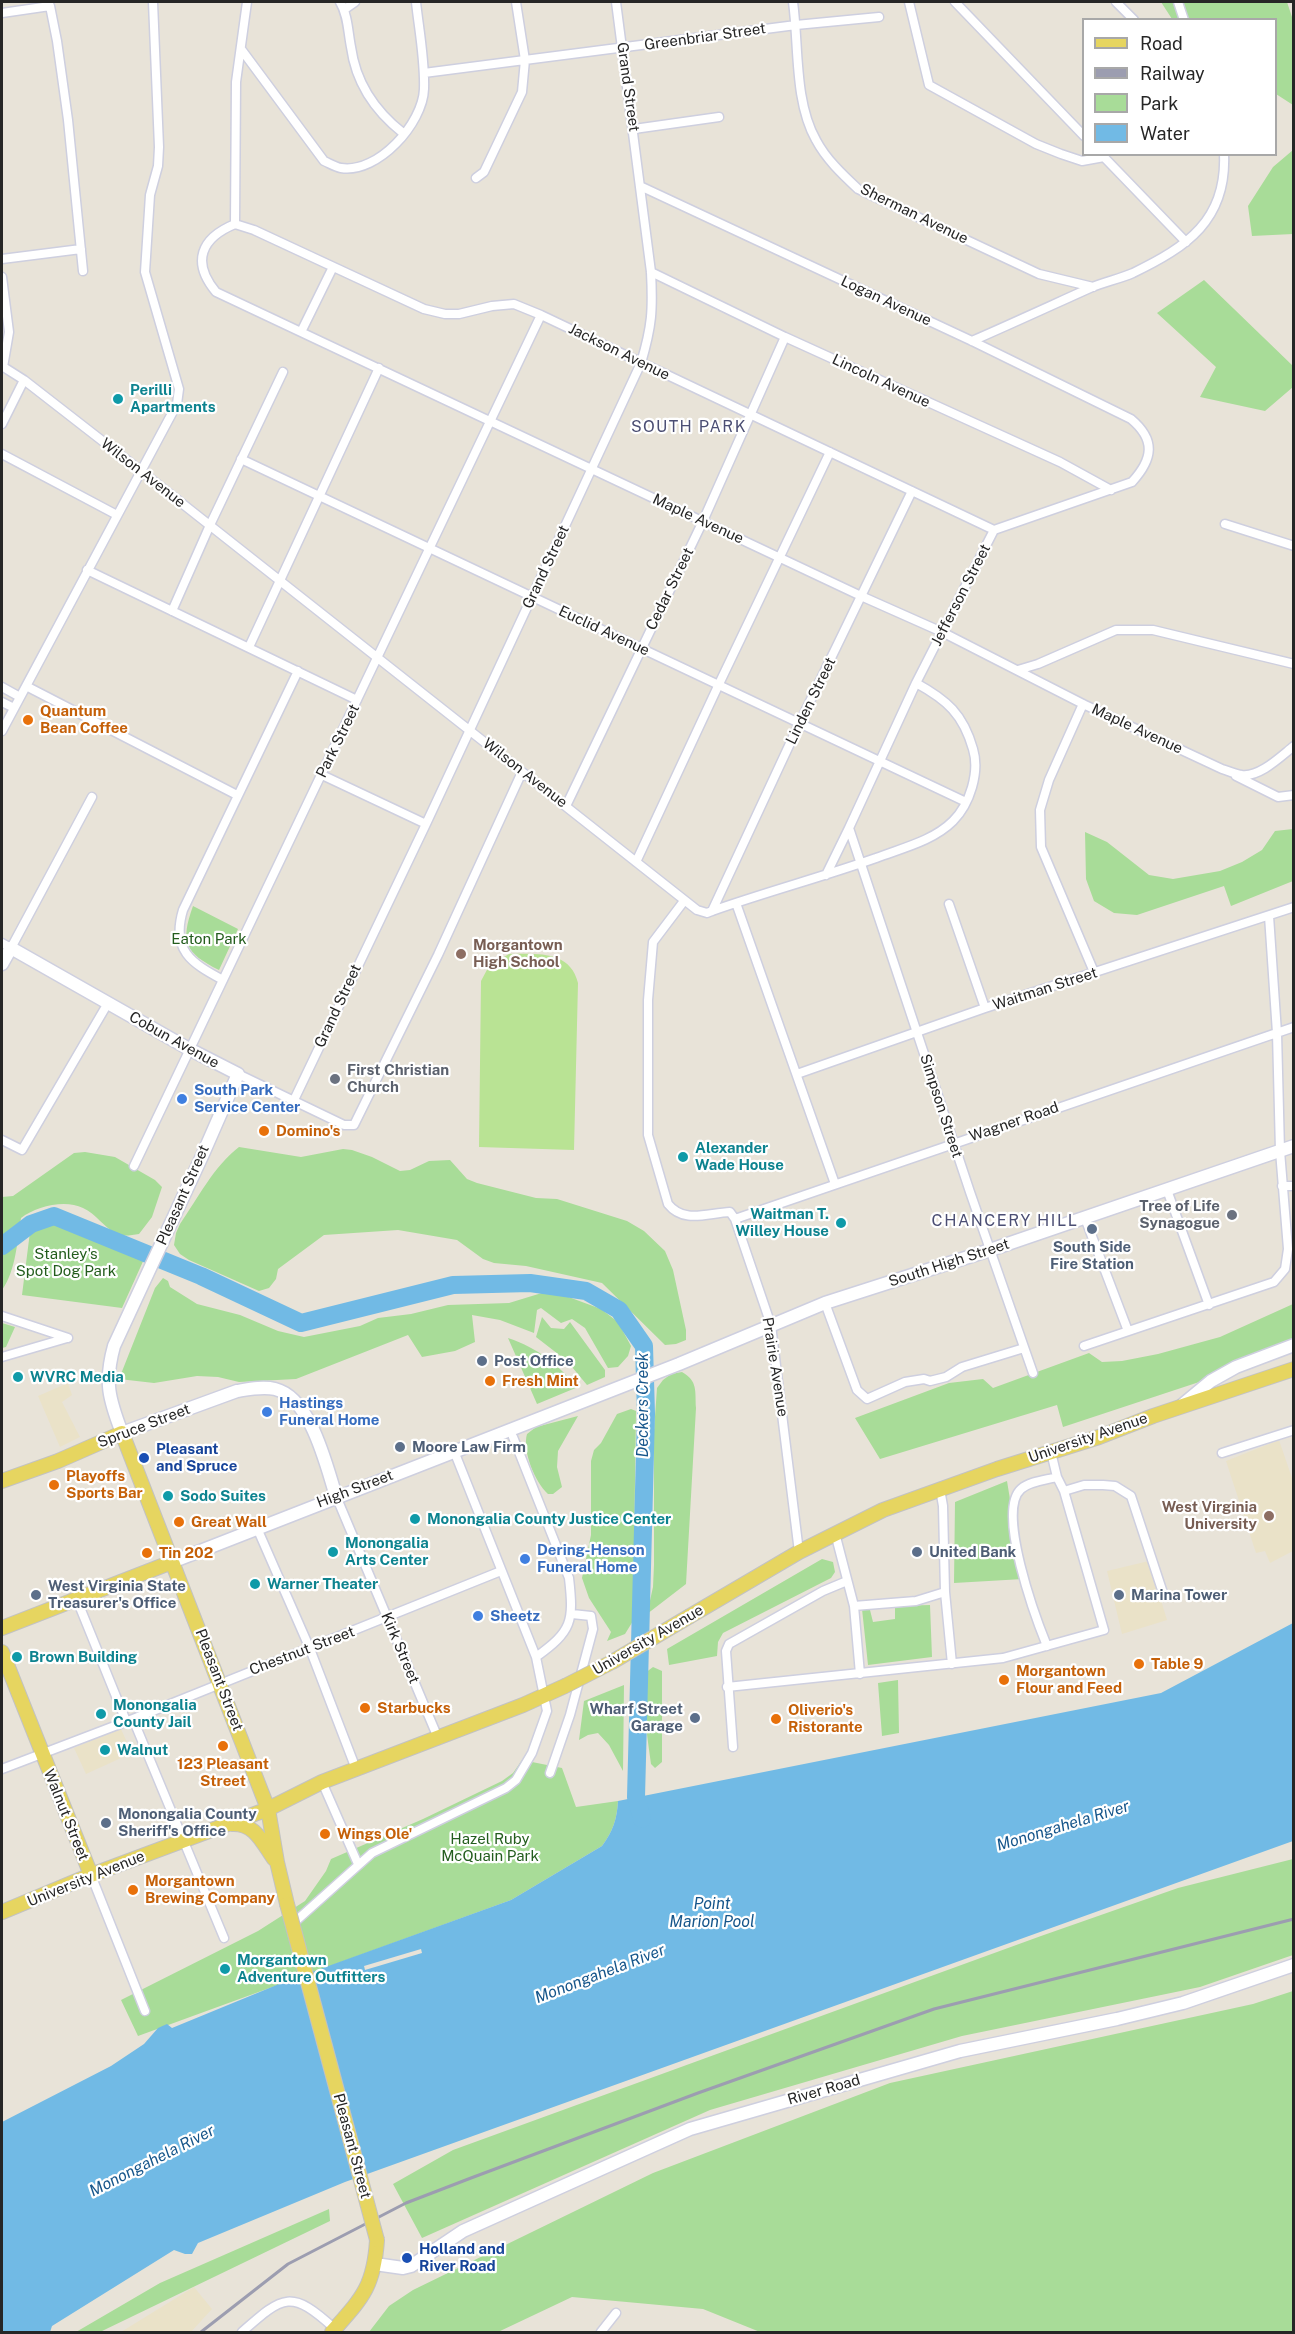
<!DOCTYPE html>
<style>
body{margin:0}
#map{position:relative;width:1295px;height:2334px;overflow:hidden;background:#e8e3d8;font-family:"Public Sans",sans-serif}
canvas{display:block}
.frame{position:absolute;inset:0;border:3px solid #262626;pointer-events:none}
.legend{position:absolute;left:1082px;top:18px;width:195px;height:138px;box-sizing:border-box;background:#fff;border:2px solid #a8a8a8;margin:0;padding:8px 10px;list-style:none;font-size:18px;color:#262626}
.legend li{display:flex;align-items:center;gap:12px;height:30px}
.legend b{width:30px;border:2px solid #a8a8a8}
</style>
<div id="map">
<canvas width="1295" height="2334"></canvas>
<div class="frame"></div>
<ul class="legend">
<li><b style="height:8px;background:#e6d560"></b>Road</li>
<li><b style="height:8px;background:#9c9db0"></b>Railway</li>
<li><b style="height:16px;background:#a8dc98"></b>Park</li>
<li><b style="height:16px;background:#71bae5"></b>Water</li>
</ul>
</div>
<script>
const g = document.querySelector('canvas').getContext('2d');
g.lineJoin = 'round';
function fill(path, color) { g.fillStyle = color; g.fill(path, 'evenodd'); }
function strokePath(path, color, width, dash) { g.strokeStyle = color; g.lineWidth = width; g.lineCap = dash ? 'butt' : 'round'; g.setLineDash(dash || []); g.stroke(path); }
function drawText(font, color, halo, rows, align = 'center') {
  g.font = font + ' "Public Sans",sans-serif'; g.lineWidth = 4.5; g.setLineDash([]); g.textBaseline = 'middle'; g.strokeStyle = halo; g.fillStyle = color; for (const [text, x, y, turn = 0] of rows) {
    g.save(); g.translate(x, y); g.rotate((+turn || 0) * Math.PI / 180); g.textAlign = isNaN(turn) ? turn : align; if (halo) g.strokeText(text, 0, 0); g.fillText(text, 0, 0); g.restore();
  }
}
fill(new Path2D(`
 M68,1383L72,1395L62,1402L80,1437L60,1447L38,1396Z
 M1279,1440L1293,1481V1551L1270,1563L1265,1551L1256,1553L1226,1461Z
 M1149,1561L1167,1620L1122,1634L1107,1571Z
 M120,1727L132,1753L86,1774L74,1748Z
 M194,2287L212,2309L191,2332H121Z`), '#eae2c8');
fill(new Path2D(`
 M1161,2H1287L1293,20V105L1276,94V20L1172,19Z
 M1293,150V234L1252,236L1248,206L1273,167Z
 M1204,280L1293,366V387L1265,411L1200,397L1216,367L1157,313Z
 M1293,829V881L1231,906L1224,886L1137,915L1114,913L1094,901L1086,879L1085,832L1107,842L1149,875L1173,879L1220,871L1242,862L1262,850L1275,831Z
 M193,906L238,929L219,970C185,953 180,942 193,906Z
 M239,1147L301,1157L343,1149L352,1150L372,1157L400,1171L410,1170L429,1161L450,1160L467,1179L477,1183L536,1198L557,1199L627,1221L644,1231L665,1251L673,1270L686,1330V1340L676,1344L665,1345L602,1283L526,1266L494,1263L483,1259L457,1240L398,1230L324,1235L278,1269L276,1279L269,1288L259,1291L189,1260L180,1254L174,1245L176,1233L180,1224C198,1198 214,1166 239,1147Z
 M85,1152L115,1157L155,1180L162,1187L152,1217L139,1234C132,1235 123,1237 116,1234C104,1227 96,1214 83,1208C64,1199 36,1207 21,1218C17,1242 16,1270 2,1290V1197L13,1196L74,1153Z
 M54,1216L145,1257L122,1308L22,1295L31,1224Z
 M163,1278L168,1281L170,1287L197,1304L240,1315L278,1331L304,1337L360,1326L378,1318L411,1314L448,1305L509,1303L545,1292H555L601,1309L618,1322L631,1346L628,1356L618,1367L608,1368L585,1328L572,1319L561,1323L541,1308L537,1310L534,1333L500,1320L472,1315L475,1342L455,1351L422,1357L408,1335L296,1379L239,1382L218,1377L197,1376L154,1383L119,1379L155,1288Z
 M1293,1304V1351L1063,1427L1057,1405L880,1459L855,1418L949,1383L983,1379L993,1388L1089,1353L1102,1362L1122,1361L1158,1354L1220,1337Z
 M542,1317L551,1328L564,1329L570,1322L605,1370V1377L587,1385L567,1361L536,1337Z
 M2,1323L15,1327L6,1347L2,1348Z
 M508,1338C540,1349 555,1363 578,1387L537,1404Z
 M682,1372C698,1381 695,1391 696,1408L686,1584L647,1614L653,1587L654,1565V1431L657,1388L663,1380L671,1374Z
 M631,1409L636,1411L633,1621L625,1634L607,1641L611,1632L589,1598L582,1578L591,1535V1461L594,1450L601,1443L617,1414Z
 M578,1416L558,1451L557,1467L562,1487L553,1494H548C535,1482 522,1451 527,1434L536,1427Z
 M1007,1481L1023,1579L954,1583L955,1502Z
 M822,1559L833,1562L835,1572L831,1578L723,1633L718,1642L717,1656L669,1665L667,1649Z
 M930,1605L932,1657L868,1665L862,1609L870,1610L873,1622L895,1619V1606Z
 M653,1667L662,1671V1762L655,1768L651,1764C647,1734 642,1704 645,1673Z
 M898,1680L899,1733L882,1736L878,1683Z
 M624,1685L623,1771L609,1745L598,1733L588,1735L579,1740L584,1701Z
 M522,1760L562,1768L576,1807L618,1801C617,1819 613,1831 602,1846L511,1900L138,2036L121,2000L258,1931L305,1901L326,1871L331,1859L423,1819L502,1781L513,1773Z
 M1293,1859V1955L1200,1987L962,2036L710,2110L422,2238L393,2184L453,2150L1041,1936L1178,1888Z
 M1293,1991V2332H760L703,2309L572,2297L498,2332H369L389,2306L413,2290L653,2173L890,2083L1253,2004Z
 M329,2209L330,2221L100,2332H76L160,2283Z`), '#a8dc98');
fill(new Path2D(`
 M509,954C536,954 570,950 578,983L574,1150L479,1147L481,981L489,966Z`), '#b9e394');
fill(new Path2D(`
 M1293,1623V1841L345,2182L198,2243L192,2254H185L174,2250L52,2326L50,2332H2V2122L111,2066L144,2044L158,2028L167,2024L172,2028L284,1982L511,1900L602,1846C613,1831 617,1819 618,1801L1161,1693Z`), '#71bae5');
fill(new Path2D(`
 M421,1949L422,1953L365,1970L364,1966Z`), '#e8e3d8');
strokePath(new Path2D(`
 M2,1246L31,1224L54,1216L201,1276L301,1323L453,1285L530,1283L586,1291L619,1310L644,1346L646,1414L636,1797L642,1819`), '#71bae5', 18);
const street = new Path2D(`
 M340,2C348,15 348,32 351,47C356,84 375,111 403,133
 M793,2C799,45 794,101 816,140C826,159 842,174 858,189L1039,274L1093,287
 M909,2L929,85L1036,144L1061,154L1082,161L1104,157
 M955,2L1084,136
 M1116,2L1134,20
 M1178,2L1184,20
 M345,9L355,2
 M2,13L50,6L57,41L68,120L83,271
 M241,49L324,161C329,163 335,167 341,168C378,174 423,123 424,89C425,60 419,30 416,2
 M424,73L796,25L879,17
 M634,129L719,117
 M1101,154L1186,242
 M476,178L484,172L522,92L525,60L516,2
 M640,186L972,341L1131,419C1156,440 1153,459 1132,482L994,530L916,683L849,828L970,1192L1033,1373
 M235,224C201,238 191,262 216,292L861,596L942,632L1083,704L1222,769C1229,771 1235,774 1242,775C1260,777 1280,757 1294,746
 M235,224L254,230L424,309L445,314H459L492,306L514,304L541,315L994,530
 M235,224L236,82L247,2
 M2,259L81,249
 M651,272L785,337L1060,462L1111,490
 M2,277L9,332L3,367
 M301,332L333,267
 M972,341C1011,324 1050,306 1090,288C1104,282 1119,279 1133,273C1187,247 1227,220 1224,154
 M2,366L24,380L141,471L697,910L707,913L712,911C766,892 822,877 876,858C902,848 933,841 953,821C970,804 980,772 973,749C963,714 947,700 916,683
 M2,424L24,380
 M2,454L117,515
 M241,459L966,802
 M1225,524L1294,546
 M87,570L357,700
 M172,611L210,525L283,372
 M249,647L379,368
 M1018,670L1038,664L1116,630H1153L1294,664
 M26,686L237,795
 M2,687L20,697
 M2,702L14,708
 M1083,704L1049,780L1040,810L1041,847L1094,972
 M2,731L177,404L179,389L145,272L150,195L158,166L159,147L153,2
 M322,775L426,824
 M1236,776L1278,797L1294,795
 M566,806L703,521L785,337
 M636,862L719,684L830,452
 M826,875L849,828
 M684,901L653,942L648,1000V1135L668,1204C684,1224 707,1213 730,1212L735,1219L771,1325L799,1552
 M736,903L835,1184
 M949,904L985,1008
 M712,911L800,722L912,491
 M2,943L11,948L92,797
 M223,980C191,963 171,950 183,910L298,671
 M238,1074L344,1125H354L438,955L522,772
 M797,1074L985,1008L1294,907
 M294,1100L426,824L641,363C652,326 653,310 651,272L616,2
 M2,1140L22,1150L108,1003
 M134,1166L541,315
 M1282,1186H1294
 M1167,1190L1209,1305
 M1085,1218L1128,1331
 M735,1219L1294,1027
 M825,1303L857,1390L867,1399L905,1382L924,1379L930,1381L946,1377L962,1367L1024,1348
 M2,1316L68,1338
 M1084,1346L1274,1282L1285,1269L1288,1249L1280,1151L1277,1033L1269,916
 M2,1357L67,1338
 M513,1437L569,1578C574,1622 572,1631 536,1657
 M1222,1453L1294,1430
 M940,1489L943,1506L945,1592L952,1664
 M1064,1491L1084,1485H1103L1115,1486L1131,1496L1164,1596
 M336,1496L438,1738
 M257,1528L310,1649L356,1769
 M835,1533L854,1606L860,1674
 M77,1600L126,1721
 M854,1606L916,1601L945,1592
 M1047,1646C1036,1619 996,1511 1021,1489C1030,1481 1046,1480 1057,1477
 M727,1687L1003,1658L1104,1630L1064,1491L1057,1477L1051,1452
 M133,1719L224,1938
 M733,1747L726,1651L729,1644L823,1591L847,1581
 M2,1769L133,1719L501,1571
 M550,1773L570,1715L593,1629L591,1616L572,1614
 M322,1782L358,1864
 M91,1875L145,2011
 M297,1920L372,1853L506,1788L516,1780L532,1753L547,1711L536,1657L454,1451
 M242,2332C284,2295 291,2289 335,2329
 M601,2332L616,2313`);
const secondary = new Path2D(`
 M2,964L11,948L189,1049L238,1074L203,1154L114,1346C104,1382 109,1399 122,1433L237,1391C249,1389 263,1386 275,1389C311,1398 326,1465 336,1496
 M1182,1405L1211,1381L1236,1367L1294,1345
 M172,1562L679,1364L825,1303L990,1250L1294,1146
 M375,2264L403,2268L411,2266L463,2231L690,2129L960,2051L1117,2019L1183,2003L1294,1965`);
const primary = new Path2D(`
 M2,1481L58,1461L122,1433L268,1809L277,1862L287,1904
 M690,1616L799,1552L883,1510L997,1469L1099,1437L1153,1416L1294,1369
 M2,1628L172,1562
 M2,1652L91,1875
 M232,1824C255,1823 262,1842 274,1859
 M2,1912L91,1875L268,1809L322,1782L523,1705L565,1686
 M332,2332C362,2298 374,2287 377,2240`);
strokePath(street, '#cecfdf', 11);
strokePath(secondary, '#cecfdf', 15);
strokePath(primary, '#c2c2c2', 16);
strokePath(street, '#fff', 8);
strokePath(secondary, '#fff', 12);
strokePath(primary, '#e6d560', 14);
strokePath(new Path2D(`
 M201,2332L288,2264L406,2203L471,2178L698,2093L934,2009L1294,1919`), '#9c9db0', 3);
const primaryBridge = new Path2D(`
 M565,1686L612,1662L690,1616
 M287,1904L377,2240`);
strokePath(primaryBridge, '#c2c2c2', 16, []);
strokePath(primaryBridge, '#e6d560', 14);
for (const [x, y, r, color] of [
 [118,399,6,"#0f9aa8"],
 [28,720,6,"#e8710a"],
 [461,954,6,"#8d6e63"],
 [335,1079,6,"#6b7280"],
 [182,1099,6,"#3f7fe0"],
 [264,1131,6,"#e8710a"],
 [683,1157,6,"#0f9aa8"],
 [1232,1215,6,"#6b7280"],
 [841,1223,6,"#0f9aa8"],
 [1092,1229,6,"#5c6f8a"],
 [482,1361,6,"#5c6f8a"],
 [18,1377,6,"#0f9aa8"],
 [490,1381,6,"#e8710a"],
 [267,1412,6,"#3f7fe0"],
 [400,1447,6,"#5c6f8a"],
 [144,1458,6,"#1a4fb4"],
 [54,1485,6,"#e8710a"],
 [168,1496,6,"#0f9aa8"],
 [1269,1516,6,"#8d6e63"],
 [415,1519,6,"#0f9aa8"],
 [179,1522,6,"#e8710a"],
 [333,1552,6,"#0f9aa8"],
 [917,1552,6,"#5c6f8a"],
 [147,1553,6,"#e8710a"],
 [525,1559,6,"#3f7fe0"],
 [255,1584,6,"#0f9aa8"],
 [36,1595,6,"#5c6f8a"],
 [1119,1595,6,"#5c6f8a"],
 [478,1616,6,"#3f7fe0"],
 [17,1657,6,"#0f9aa8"],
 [1139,1664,6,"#e8710a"],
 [1004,1680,6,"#e8710a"],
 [365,1708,6,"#e8710a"],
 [101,1714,6,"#0f9aa8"],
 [695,1718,6,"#5c6f8a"],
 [776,1719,6,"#e8710a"],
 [223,1746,6,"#e8710a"],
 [105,1750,6,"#0f9aa8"],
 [106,1823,6,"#5c6f8a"],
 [325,1834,6,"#e8710a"],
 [133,1890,6,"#e8710a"],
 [225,1969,6,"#0f9aa8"],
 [407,2258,6,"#1a4fb4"]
]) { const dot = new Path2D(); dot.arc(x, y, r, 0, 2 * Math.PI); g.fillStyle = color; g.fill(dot); strokePath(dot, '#fff', 2); }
drawText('15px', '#262626', '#fff', [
 ["Greenbriar Street",705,37,-8],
 ["Grand Street",628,87,82],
 ["Sherman Avenue",914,214,26],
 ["Logan Avenue",886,301,25],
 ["Jackson Avenue",619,352,26],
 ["Lincoln Avenue",881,381,25],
 ["Wilson Avenue",143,473,38],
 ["Maple Avenue",698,519,25],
 ["Grand Street",546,567,-65],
 ["Cedar Street",670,589,-64],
 ["Jefferson Street",961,595,-63],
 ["Euclid Avenue",604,631,25],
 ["Linden Street",811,701,-64],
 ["Maple Avenue",1137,729,25],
 ["Park Street",338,741,-64],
 ["Wilson Avenue",525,773,38],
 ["Waitman Street",1045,989,-18],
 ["Grand Street",338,1006,-65],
 ["Cobun Avenue",174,1040,29],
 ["Simpson Street",941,1106,72],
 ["Wagner Road",1014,1122,-19],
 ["Pleasant Street",183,1195,-66],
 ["South High Street",949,1263,-18],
 ["Prairie Avenue",775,1367,81],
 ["Spruce Street",144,1426,-21],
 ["University Avenue",1088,1438,-19],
 ["High Street",355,1489,-21],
 ["University Avenue",648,1640,-30],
 ["Kirk Street",400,1648,67],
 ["Chestnut Street",302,1651,-21],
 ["Pleasant Street",219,1680,69],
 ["Walnut Street",66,1815,68],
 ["University Avenue",86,1879,-22],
 ["River Road",824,2090,-16],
 ["Pleasant Street",352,2146,75]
]);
drawText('bold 15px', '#0d838f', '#fff', [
 ["Perilli",130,390],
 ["Apartments",130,407],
 ["Alexander",695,1148],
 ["Wade House",695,1165],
 ["Waitman T.",829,1214,"right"],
 ["Willey House",829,1231,"right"],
 ["WVRC Media",30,1377],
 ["Sodo Suites",180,1496],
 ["Monongalia County Justice Center",427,1519],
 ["Monongalia",345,1543],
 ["Arts Center",345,1560],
 ["Warner Theater",267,1584],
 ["Brown Building",29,1657],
 ["Monongalia",113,1705],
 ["County Jail",113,1722],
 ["Walnut",117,1750],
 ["Morgantown",237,1960],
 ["Adventure Outfitters",237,1977]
], 'left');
drawText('bold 15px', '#c56008', '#fff', [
 ["Quantum",40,711],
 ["Bean Coffee",40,728],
 ["Domino's",276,1131],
 ["Fresh Mint",502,1381],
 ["Playoffs",66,1476],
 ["Sports Bar",66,1493],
 ["Great Wall",191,1522],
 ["Tin 202",159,1553],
 ["Table 9",1151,1664],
 ["Morgantown",1016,1671],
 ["Flour and Feed",1016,1688],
 ["Starbucks",377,1708],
 ["Oliverio's",788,1710],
 ["Ristorante",788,1727],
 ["123 Pleasant",223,1764,"center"],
 ["Street",223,1781,"center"],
 ["Wings Ole'",337,1834],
 ["Morgantown",145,1881],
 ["Brewing Company",145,1898]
], 'left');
drawText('15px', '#235d1d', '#fff', [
 ["Eaton Park",209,939],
 ["Stanley's",66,1254],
 ["Spot Dog Park",66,1271],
 ["Hazel Ruby",490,1839],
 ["McQuain Park",490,1856]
]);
drawText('bold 15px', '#785e54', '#fff', [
 ["Morgantown",473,945],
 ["High School",473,962],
 ["West Virginia",1257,1507,"right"],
 ["University",1257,1524,"right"]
], 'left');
drawText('bold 15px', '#5b616d', '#fff', [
 ["First Christian",347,1070],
 ["Church",347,1087],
 ["Tree of Life",1220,1206,"right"],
 ["Synagogue",1220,1223,"right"]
], 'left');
drawText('bold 15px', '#366cbe', '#fff', [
 ["South Park",194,1090],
 ["Service Center",194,1107],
 ["Hastings",279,1403],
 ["Funeral Home",279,1420],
 ["Dering-Henson",537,1550],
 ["Funeral Home",537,1567],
 ["Sheetz",490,1616]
], 'left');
drawText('bold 15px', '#4e5e75', '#fff', [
 ["South Side",1092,1247,"center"],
 ["Fire Station",1092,1264,"center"],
 ["Post Office",494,1361],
 ["Moore Law Firm",412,1447],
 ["United Bank",929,1552],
 ["West Virginia State",48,1586],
 ["Treasurer's Office",48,1603],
 ["Marina Tower",1131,1595],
 ["Wharf Street",683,1709,"right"],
 ["Garage",683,1726,"right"],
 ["Monongalia County",118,1814],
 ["Sheriff's Office",118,1831]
], 'left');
drawText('bold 15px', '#164399', '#fff', [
 ["Pleasant",156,1449],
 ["and Spruce",156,1466],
 ["Holland and",419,2249],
 ["River Road",419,2266]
], 'left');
g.letterSpacing = '1.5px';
drawText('16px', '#4b4e73', '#fff', [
 ["SOUTH PARK",689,427],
 ["CHANCERY HILL",1005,1221]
]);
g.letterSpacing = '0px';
drawText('italic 16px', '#16568b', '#fff', [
 ["Deckers Creek",643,1405,-90],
 ["Monongahela River",1063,1826,-17],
 ["Point",712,1904],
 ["Marion Pool",712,1922],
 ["Monongahela River",600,1974,-21],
 ["Monongahela River",152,2161,-27]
]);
</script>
